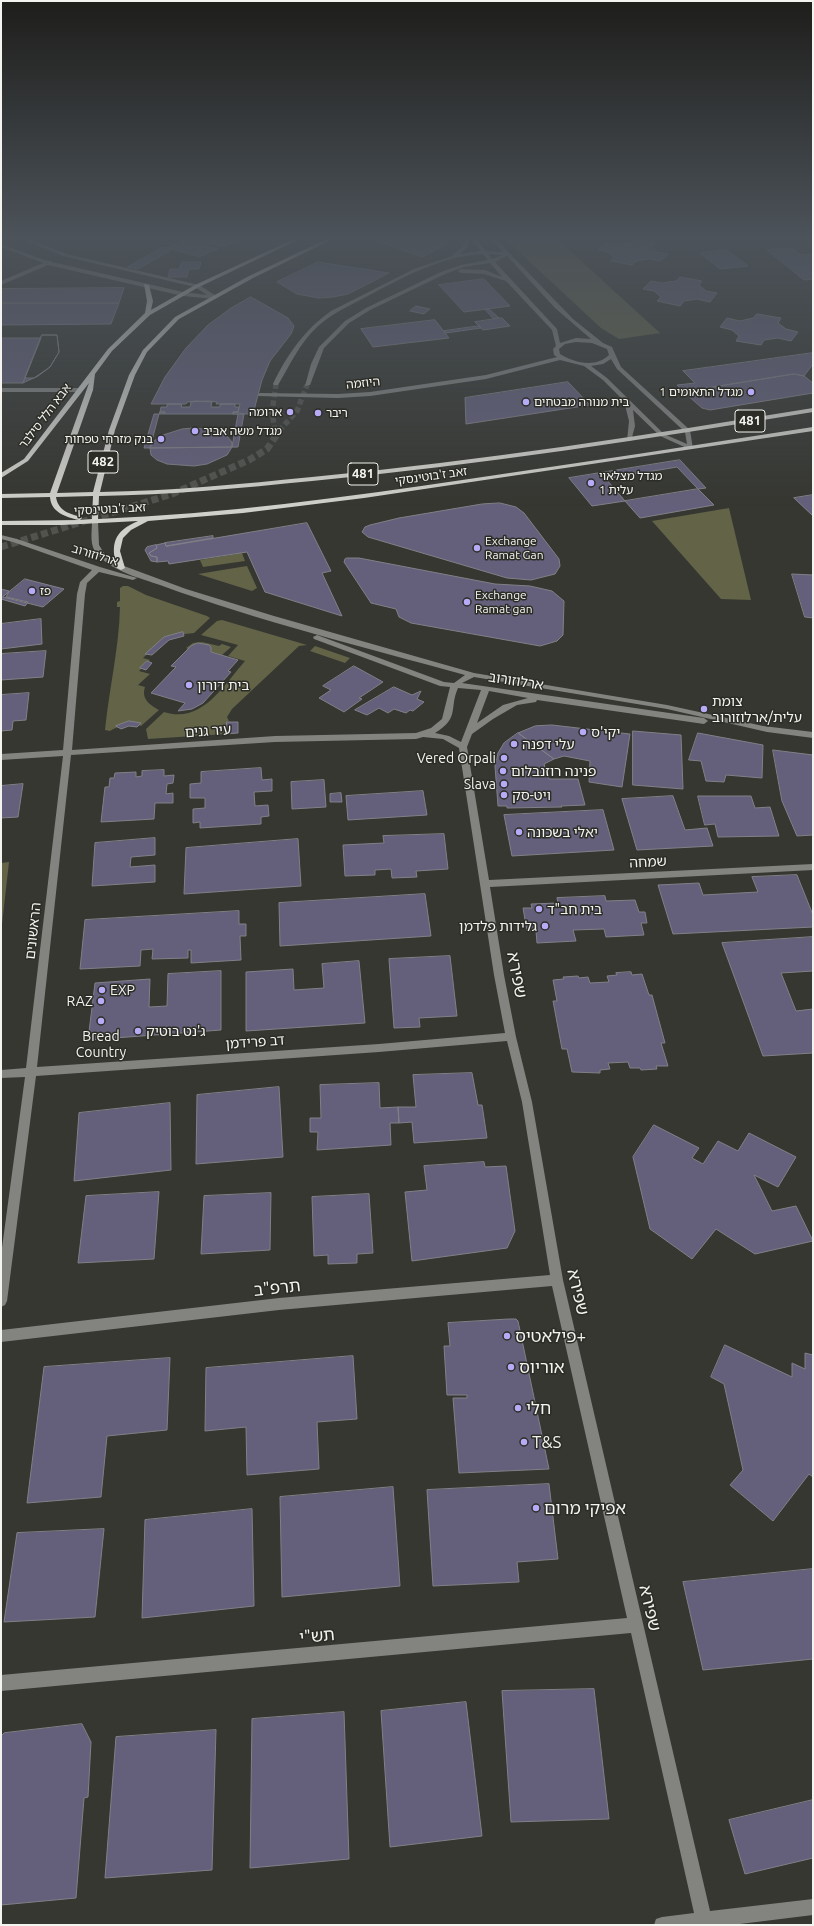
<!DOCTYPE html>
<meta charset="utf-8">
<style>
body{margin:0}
#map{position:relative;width:814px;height:1926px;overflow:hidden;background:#363731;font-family:Ubuntu,sans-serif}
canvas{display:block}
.frame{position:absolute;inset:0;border:2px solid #f3f3f0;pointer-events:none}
</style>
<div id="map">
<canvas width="814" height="1926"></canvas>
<div class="frame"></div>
</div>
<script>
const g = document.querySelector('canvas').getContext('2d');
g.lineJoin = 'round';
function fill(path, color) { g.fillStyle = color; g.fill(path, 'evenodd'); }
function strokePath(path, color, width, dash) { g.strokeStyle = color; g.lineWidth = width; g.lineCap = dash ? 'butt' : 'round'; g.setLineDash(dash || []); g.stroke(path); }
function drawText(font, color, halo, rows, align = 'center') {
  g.font = font + ' Ubuntu,"Noto Sans Hebrew",sans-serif'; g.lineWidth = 3; g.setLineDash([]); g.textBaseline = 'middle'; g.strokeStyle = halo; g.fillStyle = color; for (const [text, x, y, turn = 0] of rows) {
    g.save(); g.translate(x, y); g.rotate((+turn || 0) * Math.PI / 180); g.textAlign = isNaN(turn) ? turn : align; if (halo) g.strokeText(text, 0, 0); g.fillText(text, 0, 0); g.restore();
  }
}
fill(new Path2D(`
 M503,237H555L660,333L619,339L601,328Z
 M729,508L751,600L721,599L652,521Z
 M242,553L245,561L203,567L200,560Z
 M247,566L257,588L252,591L198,574Z
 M123,586H128L146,595L207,616L210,618L194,633L177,635L160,642L143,658L150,660L139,671L150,674L138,685L145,687C141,699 150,705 159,710L141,726C131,722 119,726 110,731L105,730C109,689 119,649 120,607H117V602L120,601V588Z
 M222,620L307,645L299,646L232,709L227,717L229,721L227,722L226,734L148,739L146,729L164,712C202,724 223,686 245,661L228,656L238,645L201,635L217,621Z
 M202,642L219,646L222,644L231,647L222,655L211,652V647C204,642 195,642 188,649L186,648L193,643Z
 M315,646L350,658L345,663L310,651Z
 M9,862L1,933V863Z`), '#626347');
const building = new Path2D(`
 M192,237H246L222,247L189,238Z
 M368,237H446L449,243L422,257Z
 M186,240L218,249L199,257L167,248Z
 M633,240L654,243L651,247L657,252L668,254L660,261L649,259L636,261L632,265L610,261L614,257L608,252L598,250L606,243L616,245L629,243Z
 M163,247L173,249L138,269L128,267Z
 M792,248L801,255L813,254V279L804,280L767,250Z
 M727,250L748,266L720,269L700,253Z
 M182,262H201L199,269H189L187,277H168L170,269H179Z
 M318,262L389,273L348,294L333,297L319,298L297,294L277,282Z
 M680,277L702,281L699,285L706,291L717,293L710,302L697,299L684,301L680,306L657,301L661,297L654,291L643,289L651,281L662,283L676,281Z
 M484,279L510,306L464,312L439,285Z
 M124,288L119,303H1V289Z
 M251,297L288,318L294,326L291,334L270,361L262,380L253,414H233V412H238L240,404H216L217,402L208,401L187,402L186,404H151L165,377L186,348L208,325L231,308Z
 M1,303H119L111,324L1,325Z
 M416,306L430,309L424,314L410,311Z
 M485,309H489L499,318L494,319Z
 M757,314L781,318L778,323L786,329L798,332L791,341L778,338L764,340L761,345L736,341L739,336L732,330L720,327L727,318L740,321L753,318Z
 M502,318L510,326L483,330L475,322Z
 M435,320L449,338L373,347L361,329Z
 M480,326L481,328L446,333L444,331Z
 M42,335H57L59,352L50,367L38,376L23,383Z
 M42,335H57L59,352L50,367L34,378H25Z
 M1,338H41L23,383H1Z
 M813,353V364L804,376L794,374L689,391L686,394L677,385L695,383L683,371Z
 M794,374L804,376L813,383V393L710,410L702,408L686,394L689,391Z
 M568,382L590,405L466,424L465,398Z
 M196,401L212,402L211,407H220V404H235V407H239L238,412H233V414H238L232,447L150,448L159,414H164L165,412H160L161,407H167V404H182L181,407H190L191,402Z
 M160,412H165L164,414H233V412L244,414L238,447L144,448L154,414H159Z
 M195,428L211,430L227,436L232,442V447L227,455L207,464L194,466L167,464L157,460L151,455L150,448L153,442L160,436L182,429Z
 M680,460L706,488L698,489L677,467L606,479L625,501L592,506L569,478Z
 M698,489L714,505L640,518L625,501Z
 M813,495V516L794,498Z
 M500,503L516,507L524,513L559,559L560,566L555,574L531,580L507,578L368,537L362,532L365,527L370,525L399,518L482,504Z
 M307,523L331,571L322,573L342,616L265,592L247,552L169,564L168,561L157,562V557L151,556L149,553L157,548L156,545L165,543L166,546Z
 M213,536V538L166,546L165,543Z
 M156,545L157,548L149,553L151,556L157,557V562L151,561L145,550L147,547Z
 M347,558H359L495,584L530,586L552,591L564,601L563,635L557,641L540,646L411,623L399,617L396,609L371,603L344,562L345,559Z
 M792,574L813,575V618L805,617Z
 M25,579L64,589L43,607L3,597Z
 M1,589L9,591L6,597L28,602L25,606L1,599Z
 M41,619L42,644L1,649V624Z
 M183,632L184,636L169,640L152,655L145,654L164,637Z
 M198,643L209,645L211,647V652L238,660L228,671L231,672L203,703L192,709L178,711L185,703L151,693L176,667L171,666L191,646Z
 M46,651L43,677L1,680V654Z
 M147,661L152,663L146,670L140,668Z
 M354,666L383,682L359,698L362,699L344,712L319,698L331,690L323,686Z
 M394,687L412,695L421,691L417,699L424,702L413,711L410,710L406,713L394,709L388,713L379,708L367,715L355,710Z
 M29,693L26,720L13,721L12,730L1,731V695Z
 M129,721L141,723L137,727L129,726L121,729L116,726Z
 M227,722H238V733L226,734Z
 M552,725L630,734L622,787L589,782L590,761L564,756L554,759L518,733L535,726Z
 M633,731L681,735L683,789L633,785Z
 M518,733L554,759L544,764L549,779H578L585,805L561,806L562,807L507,808V806H498L495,766L498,753L504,743Z
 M698,733L763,745L762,778L726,775L724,782L706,781L701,761L689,760Z
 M773,750L813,755V835L797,836L782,801Z
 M261,768L262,780L272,779V791L254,792L255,806L268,805L269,816L261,817V824L200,828V822L193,823V809L205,808V798H190V784L201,783V772Z
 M164,770V776L174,775L173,783L167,784L166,794L173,793V803H155L154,819L101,822L105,787H109L110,778H114L115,773L136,772V777L142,776V771Z
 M324,780L326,807L292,809L291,782Z
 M23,784L18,817L1,818V786Z
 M423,791L427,815L348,820L346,796Z
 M341,793L342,802H330V794Z
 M673,796L685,830L707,828L713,846L637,850L622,799Z
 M698,796H751L755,808L770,807L779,836L718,837L715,824L705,825Z
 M603,810L614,850L512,856L504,815Z
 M444,834L448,869L416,871L417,877L392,878L391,869L375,870V875L345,876L343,845L384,843L383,836Z
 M155,838V855L131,857L130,867L155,865V882L92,886L95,843Z
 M298,839L301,886L184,894L186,848Z
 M797,875L813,915V927L673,934L658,885L699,883L703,895L758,892L752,877Z
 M425,894L431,936L280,946L279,903Z
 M605,896L606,901L635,900L639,912H645L647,923H641L644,935L606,937L604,929L573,930L576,941L537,943L536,931H527L523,908H532L531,904L558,903L557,898Z
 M239,911V924H246V936H240L241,960L191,963V950H188V958L152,959L153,949L141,950L140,966L80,969L85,920Z
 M813,937V971L781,973L796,1011L813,1009V1053L763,1056L722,943Z
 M450,956L457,1016L419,1018L420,1027L394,1028L389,959Z
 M359,961L365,1023L246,1031V972L293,969L294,990L324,988L322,964Z
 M221,971V1030L88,1040L95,983L150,979L149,1007L167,1006L168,974Z
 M631,972L632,975L642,974L649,995H652L665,1043H661L668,1066H656L657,1069L641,1070L640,1068H630L628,1062L608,1063L610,1069L600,1070V1073L572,1072L567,1049H562L553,1001H557L553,980L564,979L563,977L578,976L579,978L588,977L590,983L609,982L607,976L617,975L616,973Z
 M472,1073L478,1105H482L487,1138L414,1143L412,1122L399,1123L398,1107H416L413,1075Z
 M379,1083L380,1108L398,1107L399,1123H390L391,1145L317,1150L318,1132H310V1118H321L320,1085Z
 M279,1087L283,1157L196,1164L197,1095Z
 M170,1103L171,1170L74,1181L79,1113Z
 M654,1125L699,1148L692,1158L703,1164L718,1141L738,1151L749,1133L796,1157L778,1187L754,1175L772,1211L796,1206L813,1241L755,1254L716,1229L692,1259L650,1229L633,1157Z
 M484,1162L485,1167L506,1166L515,1231L507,1248L412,1261L405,1192L427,1190L424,1166Z
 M159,1192L154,1259L78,1263L86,1196Z
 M271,1193L270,1250L201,1254L204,1196Z
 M369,1194L373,1253L357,1254V1263L328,1264V1255L314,1256L312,1197Z
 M509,1319H516L518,1321L549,1469L459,1473L453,1398H467V1395H447L444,1346H450L448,1323Z
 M725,1345L792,1377V1363L805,1369V1353L813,1355V1477L809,1474L773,1521L730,1485L743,1470L724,1384L711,1377Z
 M353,1356L357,1419L317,1422L319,1469L247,1475L246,1427L205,1431L206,1368Z
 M170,1358L167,1430L107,1436L101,1497L27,1503L44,1367Z
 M549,1484L558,1559L517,1562L519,1582L433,1586L427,1490Z
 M393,1487L400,1586L282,1597L280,1497Z
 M252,1509L254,1606L142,1618L145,1520Z
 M104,1529L95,1617L4,1622L17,1533Z
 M813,1569V1659L703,1670L683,1582Z
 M594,1689L609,1819L511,1822L502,1691Z
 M466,1702L482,1836L390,1847L381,1711Z
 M344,1712L349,1859L250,1868L252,1719Z
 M82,1724L91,1742L88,1797L84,1798L76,1898L1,1905V1736L4,1733Z
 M216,1730L212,1870L105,1878L116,1737Z
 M813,1800V1858L745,1874L729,1820Z`);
fill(building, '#64607b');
strokePath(building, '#818087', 1);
strokePath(new Path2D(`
 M275,431L272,412L276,384
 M279,431L297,411L307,385`), '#52534e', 5.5, [5.5, 3]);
strokePath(new Path2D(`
 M275,430L276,434
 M1,547L172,494L249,460L267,449L280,430`), '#52534e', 7, [7, 3.5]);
fill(new Path2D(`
 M17,237H23L67,254L199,285L218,297L215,299L183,296L48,265L1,285V281L43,263L1,247V244L48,261H52V262L183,292L207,295L195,287L63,256Z
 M466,237H474L486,251L503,252L489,237H494L573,319L603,343L612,347L621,367L690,430L693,449H689L660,436L633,410L635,426L631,441H627L629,421L624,401L603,380L584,366L560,360L486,379L370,396L338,398L258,396V394L260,393L338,394L370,392L486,375L557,357L554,355L553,349L556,346L552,330L506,281L484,274L461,273L458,271L461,269L485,270L502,277L490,263L464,267L445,274L370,310L349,323L324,348L310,385L305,386L311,364L319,347L345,321L366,308L441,272L461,265L488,260L483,254C440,256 400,279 364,298C347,307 331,314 317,327C299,344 290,365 278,385H274L273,384C287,355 304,330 331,311L414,269L452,256L463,246ZM470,239L481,251L460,254L467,247ZM488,254L502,255L492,259ZM507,256L555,308L591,339L576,338L560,343L557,329L495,262ZM576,342L592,343L607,349L609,355C596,368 574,363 560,354L559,349L565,344ZM611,359L617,369L685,432L687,444L664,434L607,378L591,366L603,364Z
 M1,388H80L83,390L80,392H1Z
 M95,519L98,521L99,545L104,553L124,566L186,589L274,616L474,673L667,705L763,726L813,732V738L767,732L667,709L474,677L462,683L704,718L708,721L704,724L537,700L536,702L517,705L493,719L472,734L467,747L489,880L813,864V870L490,887L504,975L516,1037L532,1102L563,1280L710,1911L813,1899V1915L732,1925H654L656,1919L662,1917L694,1913L631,1633L1,1691V1675L627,1618L552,1286L279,1310L1,1342V1330L279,1298L550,1275L522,1102L507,1041L379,1052L36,1076L7,1301L5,1305L1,1307V1255L25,1077L1,1078V1070L26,1068L63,756L1,760V754L63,750L77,594L80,582L92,570L13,542L1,539V535L17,539L100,567L137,578L133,580L99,572L87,583L85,594L72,750L275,736L416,733L431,728L442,719L450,687L440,686L314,639L313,637L317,635L444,682L454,683L465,675C364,647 258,621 160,585C140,578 114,572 98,555C89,546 92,533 92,521ZM458,688L481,690L461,742L449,736L435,733C460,718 449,708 458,688ZM489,691L528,698L503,705L477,723ZM423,737L443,739L459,748L494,975L505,1033L379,1044L37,1067L71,755L275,742L416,739Z`), '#838380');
fill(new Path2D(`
 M298,237H304L199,287L150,315L112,351L95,374L93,390L57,493L93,492L109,430L129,375L143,350L175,317L249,276L331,237H337L253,278L179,319L147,352L135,375L115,430L100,492C171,491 242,484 312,477C480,461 647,435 813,408V412C647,439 480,465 312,481C241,488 170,495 99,496L98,519C223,514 346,497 469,479C584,462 698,445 813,427V431L364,498L243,513L148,521L131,530L123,538L120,551L125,568L121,570L117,568C110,544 114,531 138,521L62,525H1V521L79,520C65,517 51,512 50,497L1,498V494L50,493L89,383L28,461L1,478V473L24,459L108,349L145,313L147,301L144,284L149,285L153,301L151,310L195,285ZM93,496L92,519L80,520L82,518L81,517C70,514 58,511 56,497Z`), '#d0d0ca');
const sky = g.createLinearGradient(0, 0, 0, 507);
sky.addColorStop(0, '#1e1e1b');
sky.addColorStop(0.47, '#4c535a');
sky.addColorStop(1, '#4c535a00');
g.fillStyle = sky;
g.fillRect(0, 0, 814, 507);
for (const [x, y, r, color] of [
 [751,392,4,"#b7abf8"],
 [526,402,4,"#b7abf8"],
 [290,412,4,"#b7abf8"],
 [318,413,4,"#b7abf8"],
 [195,431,4,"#b7abf8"],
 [161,439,4,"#b7abf8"],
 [591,483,4,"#b7abf8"],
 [477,548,4,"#b7abf8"],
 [32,591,4,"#b7abf8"],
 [467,602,4,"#b7abf8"],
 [189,685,4,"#b7abf8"],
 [704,709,4,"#b7abf8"],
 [583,732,4,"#b7abf8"],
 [514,744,4,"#b7abf8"],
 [504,758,4,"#b7abf8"],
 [503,771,4,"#b7abf8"],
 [504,784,4,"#b7abf8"],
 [504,795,4,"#b7abf8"],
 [519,832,4,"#b7abf8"],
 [539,909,4,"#b7abf8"],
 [545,926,4,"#b7abf8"],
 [102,990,4,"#b7abf8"],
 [101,1001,4,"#b7abf8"],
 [101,1021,4,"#b7abf8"],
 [138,1031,4,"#b7abf8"],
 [507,1336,4,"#b7abf8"],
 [511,1367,4,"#b7abf8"],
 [518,1408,4,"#b7abf8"],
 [524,1442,4,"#b7abf8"],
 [536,1508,4,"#b7abf8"]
]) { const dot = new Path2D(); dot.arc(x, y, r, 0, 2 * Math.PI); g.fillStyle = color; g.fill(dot); strokePath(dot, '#2c2d27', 1.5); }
drawText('12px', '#f3f3f0', '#2c2d27', [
 ["היוזמה",363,383,-6],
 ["אבא הלל סילבר",45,416,-53],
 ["זאב ז'בוטינסקי",431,476,-8],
 ["זאב ז'בוטינסקי",110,509,-3],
 ["ארלוזורוב",95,555,17]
]);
drawText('12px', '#f3f3f0', '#2c2d27', [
 ["מגדל התאומים 1",743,392,"right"],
 ["בית מנורה מבטחים",534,402],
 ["ארומה",282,412,"right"],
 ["ריבר",326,413],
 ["מגדל משה אביב",203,431],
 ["בנק מזרחי טפחות",153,439,"right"],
 ["מגדל מצלאוי",599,476],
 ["עלית 1",599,490],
 ["Exchange",485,541],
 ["Ramat Gan",485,555],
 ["פז",40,591],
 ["Exchange",475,595],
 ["Ramat gan",475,609]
], 'left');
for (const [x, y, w] of [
 [750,421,30],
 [103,462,30],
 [363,474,30]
]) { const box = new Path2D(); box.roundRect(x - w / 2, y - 11, w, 22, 3); g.fillStyle = '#2c2d27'; g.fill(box); strokePath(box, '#f3f3f0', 1); }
drawText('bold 13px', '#f3f3f0', null, [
 ["481",750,421],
 ["482",103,462],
 ["481",363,474]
]);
drawText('14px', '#f3f3f0', '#2c2d27', [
 ["ארלוזורוב",516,681,9],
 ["עיר גנים",208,731,-4],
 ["שמחה",648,862,-3],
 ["הראשונים",33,931,-84],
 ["דב פרידמן",255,1042,-4]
]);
drawText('14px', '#f3f3f0', '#2c2d27', [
 ["בית דורון",197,685],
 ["צומת",712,701],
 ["עלית/ארלוזורוב",712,717],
 ["יקי'ס",591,732],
 ["עלי דפנה",522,744],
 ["Vered Orpali",496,758,"right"],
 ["פנינה רוזנבלום",511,771],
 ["Slava",496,784,"right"],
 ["ויט-סק",512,795],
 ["יאלי בשכונה",527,832],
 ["בית חב\"ד",547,909],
 ["גלידות פלדמן",537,926,"right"],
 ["EXP",110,990],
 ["RAZ",93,1001,"right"],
 ["ג'נט בוטיק",146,1031],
 ["Bread",101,1036,"center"],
 ["Country",101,1052,"center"]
], 'left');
drawText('17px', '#f3f3f0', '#2c2d27', [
 ["שפירא",517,975,79],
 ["תרפ\"ב",277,1288,-6],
 ["שפירא",578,1292,77],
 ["שפירא",650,1608,77],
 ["תש\"י",317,1636,-5]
]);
drawText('17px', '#f3f3f0', '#2c2d27', [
 ["פילאטיס+",515,1336],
 ["אוריוס",519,1367],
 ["חלי",526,1408],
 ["T&S",532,1442],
 ["אפיקי מרום",544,1508]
], 'left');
</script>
